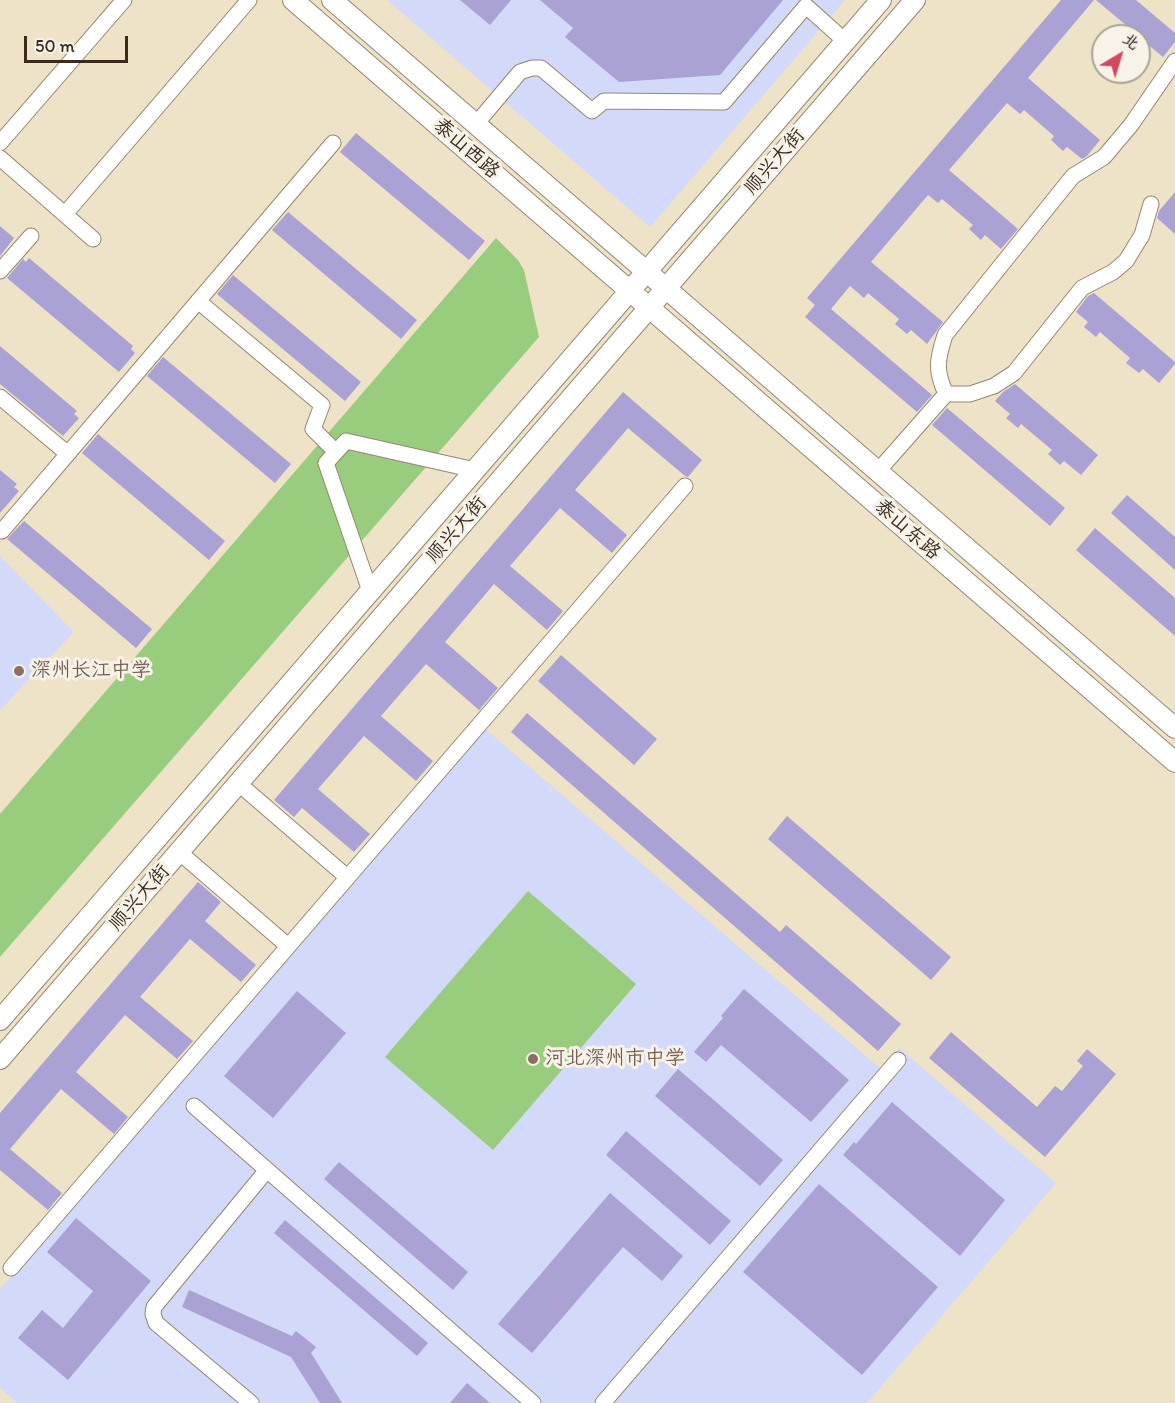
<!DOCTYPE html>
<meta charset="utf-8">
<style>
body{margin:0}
#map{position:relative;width:1175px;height:1403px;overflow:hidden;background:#eee3c6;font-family:Itim,"LXGW WenKai TC",sans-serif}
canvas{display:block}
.north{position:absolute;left:1091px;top:24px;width:60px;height:60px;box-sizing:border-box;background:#f7f3e8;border:2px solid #aca397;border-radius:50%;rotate:38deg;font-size:16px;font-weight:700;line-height:24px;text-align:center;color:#3b2a1e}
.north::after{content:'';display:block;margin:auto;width:21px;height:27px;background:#d1495b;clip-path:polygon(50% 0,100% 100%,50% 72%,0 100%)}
.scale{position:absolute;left:24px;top:36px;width:104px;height:27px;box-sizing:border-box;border:3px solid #3b2a1e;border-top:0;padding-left:8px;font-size:18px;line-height:21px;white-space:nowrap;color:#3b2a1e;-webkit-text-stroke:4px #f7f3e8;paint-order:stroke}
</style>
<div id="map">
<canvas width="1175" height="1403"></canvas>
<div class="north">北</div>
<div class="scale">50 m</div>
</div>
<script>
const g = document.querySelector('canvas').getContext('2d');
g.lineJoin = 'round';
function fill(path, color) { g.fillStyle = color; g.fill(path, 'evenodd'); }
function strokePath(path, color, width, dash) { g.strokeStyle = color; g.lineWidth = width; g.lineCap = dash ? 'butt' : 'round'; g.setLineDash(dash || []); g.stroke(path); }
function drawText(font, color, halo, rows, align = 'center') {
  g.font = font + ' Itim,"LXGW WenKai TC",sans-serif'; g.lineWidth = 6; g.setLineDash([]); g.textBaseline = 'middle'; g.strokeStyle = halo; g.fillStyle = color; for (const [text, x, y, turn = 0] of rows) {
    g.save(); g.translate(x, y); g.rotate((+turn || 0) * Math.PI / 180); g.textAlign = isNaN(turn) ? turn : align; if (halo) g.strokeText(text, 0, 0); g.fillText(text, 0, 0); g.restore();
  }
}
fill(new Path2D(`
 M387,0H845L650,227Z
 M0,556L74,632L0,710Z
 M483,727L881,1069L899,1048L1056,1183L867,1403H17L0,1388V1289Z`), '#d3d9f9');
fill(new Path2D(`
 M496,238L518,260L524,270L539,337L0,957V814Z
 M528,891L636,984L493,1150L385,1057Z`), '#99cd7e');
fill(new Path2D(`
 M460,0H511L490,25Z
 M540,0H783L720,75L619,82L565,37L573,28Z
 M1061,0H1094L1028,78L1100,140L1087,156L1082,159L1067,147L1063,151L1051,140L1054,136L1024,110L1020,114L1007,103L949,170L1018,229L1001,249L985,235L981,240L969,229L973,225L942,199L938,203L928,195L871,262L943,322L927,344L911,330L907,334L895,324L899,319L868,293L864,298L850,286L831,309L932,395L917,412L805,317L815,305L807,298Z
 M1096,0H1136L1175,33V42L1163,57L1146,43L1139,52V36Z
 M356,133L485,241L469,260L340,152Z
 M1175,192V234L1157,218L1159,211Z
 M288,212L417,320L401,339L272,230Z
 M0,226L14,238L0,256Z
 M29,258L133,346L131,349L135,353L119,372L7,278L23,259L26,262Z
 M233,275L361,382L345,401L217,294Z
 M1094,293L1175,362V364L1159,383L1143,369L1139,373L1126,363L1130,358L1100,332L1096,337L1084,327L1088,322L1076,312L1088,296Z
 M0,346L77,411L74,414L79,418L63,436L0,384Z
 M163,357L291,464L275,483L147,376Z
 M1015,384L1098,455L1081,475L1064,461L1060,465L1048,454L1052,450L1021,424L1018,428L1006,418L1010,414L995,401L1003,392Z
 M623,392L702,460L688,477L685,476L628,428L575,490L627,535L612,553L560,508L510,566L563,611L547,630L494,584L445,642L498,688L479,710L426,664L381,716L433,761L416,781L364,736L318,789L370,834L354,852L302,808L294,817L274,800Z
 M947,408L1065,508L1050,526L932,425Z
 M98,434L225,541L209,560L82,453Z
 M0,470L17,484L14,487L19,491L0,513Z
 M1127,495L1175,537V570L1111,513Z
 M24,521L152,629L136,648L7,539Z
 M1095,528L1175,598V636L1076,550Z
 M561,655L657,739L634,765L538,681Z
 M527,713L780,932L786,925L901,1024L878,1051L511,732Z
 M787,816L951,957L931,980L768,839Z
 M198,882L221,902L205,921L256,965L241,982L190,939L140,997L193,1041L177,1059L125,1015L76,1072L128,1117L114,1134L61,1089L10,1149L62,1193L48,1210L0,1170V1113Z
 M744,989L849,1080L811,1122L721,1045L706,1062L694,1052L723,1018L721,1016Z
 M297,991L346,1033L273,1118L224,1076Z
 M951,1032L1037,1107L1055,1086L1062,1091L1083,1066L1077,1061L1087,1049L1116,1074L1045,1157L929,1058Z
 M678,1069L783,1160L760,1186L655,1096Z
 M892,1102L1005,1200L960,1256L843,1155L854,1142L856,1144Z
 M626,1131L731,1221L710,1245L606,1155Z
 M339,1162L468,1272L453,1290L324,1179Z
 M819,1184L938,1287L862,1375L743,1272Z
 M610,1193L683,1256L662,1281L623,1247L532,1353L498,1324Z
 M76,1218L151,1281L68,1380L18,1338L42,1310L63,1328L93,1291L47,1252Z
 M285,1220L428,1343L417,1356L274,1233Z
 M189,1290L292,1336L296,1331L316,1347L311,1353L342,1403H320L291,1357L182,1307Z
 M467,1383L490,1403H450Z`), '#aaa1d5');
const minor = new Path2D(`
 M476,124L520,72L532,68H541L592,111L604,101L724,102L806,6L845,41
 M0,143L124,0
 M0,158L93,239
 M1151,204L1142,235L1126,261L1113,272L1082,288L1014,373L994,386L970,394H946C935,370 937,360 945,335L1073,176L1104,157L1131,125L1175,61
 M65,214L249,0
 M0,271L31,236
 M198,301L322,405L313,429L336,452
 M0,397L68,454
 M878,471L946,394
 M2,531L333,143
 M370,591L326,463L346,441L475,470
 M238,783L347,877
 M179,852L288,946
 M194,1106L533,1403
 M11,1268L685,486
 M251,1403L156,1323L153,1314L154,1307L267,1170
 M603,1403L898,1060`);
const major = new Path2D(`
 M293,0L1175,762
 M332,0L1175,728
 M0,1020L881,0
 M0,1059L915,0`);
strokePath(minor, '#948672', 17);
strokePath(major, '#948672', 22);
strokePath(minor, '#fff', 15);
strokePath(major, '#fff', 20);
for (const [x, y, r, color] of [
 [19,671,6,"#8d6e63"],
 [533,1059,6,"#8d6e63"]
]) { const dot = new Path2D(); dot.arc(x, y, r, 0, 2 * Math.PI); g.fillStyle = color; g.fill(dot); strokePath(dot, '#f7f3e8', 2); }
drawText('20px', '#3b2a1e', '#f7f3e8', [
 ["泰山西路",466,149,41],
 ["顺兴大街",775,162,-49],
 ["顺兴大街",457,530,-49],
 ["泰山东路",907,530,41],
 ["顺兴大街",140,898,-49]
]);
drawText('20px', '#785e54', '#f7f3e8', [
 ["深州长江中学",31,671],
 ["河北深州市中学",545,1059]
], 'left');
</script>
